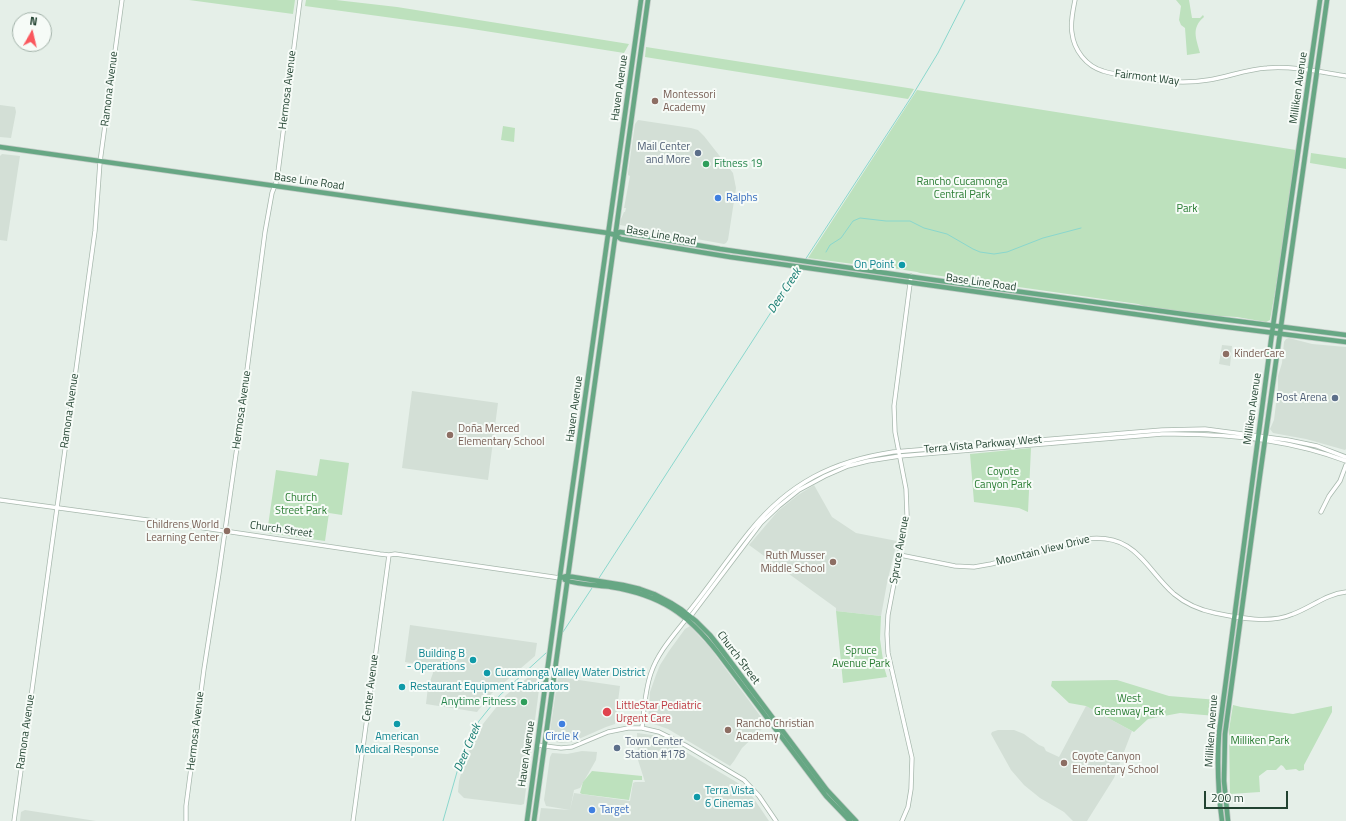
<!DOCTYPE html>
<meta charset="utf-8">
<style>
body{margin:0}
#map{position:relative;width:1346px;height:821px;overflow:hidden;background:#e5efe8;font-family:"Titillium Web",sans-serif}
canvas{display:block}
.north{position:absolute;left:12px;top:12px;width:40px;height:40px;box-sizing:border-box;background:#f6fbf7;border:1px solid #a1b1a8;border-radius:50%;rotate:8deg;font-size:11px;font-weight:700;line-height:16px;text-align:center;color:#224331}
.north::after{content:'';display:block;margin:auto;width:14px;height:18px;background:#fa575d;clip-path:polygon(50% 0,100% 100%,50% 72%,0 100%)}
.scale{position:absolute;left:1204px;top:791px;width:84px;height:18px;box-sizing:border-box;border:2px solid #224331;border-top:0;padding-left:5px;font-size:12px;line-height:14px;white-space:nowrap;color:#224331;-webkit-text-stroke:3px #f6fbf7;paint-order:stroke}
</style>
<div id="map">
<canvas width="1346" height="821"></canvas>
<div class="north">N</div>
<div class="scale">200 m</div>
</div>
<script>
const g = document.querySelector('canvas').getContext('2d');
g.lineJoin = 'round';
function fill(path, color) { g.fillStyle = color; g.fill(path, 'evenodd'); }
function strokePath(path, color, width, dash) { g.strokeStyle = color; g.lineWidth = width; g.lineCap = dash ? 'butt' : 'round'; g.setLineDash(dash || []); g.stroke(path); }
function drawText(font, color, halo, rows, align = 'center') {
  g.font = font + ' "Titillium Web",sans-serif'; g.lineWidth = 4; g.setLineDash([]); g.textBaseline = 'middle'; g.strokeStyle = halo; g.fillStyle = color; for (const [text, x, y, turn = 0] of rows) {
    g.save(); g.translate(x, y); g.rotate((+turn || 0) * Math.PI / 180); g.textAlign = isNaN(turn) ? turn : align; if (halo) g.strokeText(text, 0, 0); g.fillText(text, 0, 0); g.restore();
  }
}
fill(new Path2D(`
 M0,105L15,107L16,112L11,138L0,137Z
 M638,120L691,128L698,130L704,136L733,173L736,188L728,240L726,243L724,244L620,225L621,219L624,212H625L626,208H624L630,176L628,175V173L635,124Z
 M2,154L20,156L7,241L0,240V156Z
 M1289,338L1312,344L1346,347V449L1345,450L1306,439L1273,433L1270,429L1274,420L1278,388V376L1282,363L1284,342L1286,339Z
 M1222,345L1232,346L1230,366L1219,364Z
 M412,391L498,403L488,480L402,468Z
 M814,485L832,517L856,533L897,541L887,583L881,616L836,611V608L749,545L778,511L798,495Z
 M410,625L537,643L535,656L492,693L477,712L426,704L428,687L433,673L432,668L430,665L424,663L416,664L405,662Z
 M690,626L711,649L764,721L765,724L763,728L742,748L734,761L730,766L668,729L648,722L650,692L656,675L660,665L669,651L685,629Z
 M536,671H539L541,674L524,804L521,805L464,798L458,792L459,781L465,759L483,724L506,695Z
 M558,677L620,686L615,724L606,727L572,742L561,743L550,741L549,738Z
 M1086,706L1132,731L1114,778L1087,821H1073L1064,812L1040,798L1024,785L1011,770L991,734L992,732L998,730H1014L1024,734L1039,745L1044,747L1046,751L1059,757Z
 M637,733L652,735L662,738L738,783L750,793L769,821H539L541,808L570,810L574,793L630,801L633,783L635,782H645L638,760Z
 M582,751L597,752L596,760L580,788L574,790L570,810L546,806L544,800L550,757L552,753L567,754Z
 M25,810L96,821H20L21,812Z`), '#d3dfd6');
fill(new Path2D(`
 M189,0H295L293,14Z
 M306,0H336L397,7L629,44L624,53L466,28L305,6Z
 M1176,0H1189L1192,18H1200L1203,15L1204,17C1191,28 1196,38 1200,53L1187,55L1185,28L1181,25L1179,20L1181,6Z
 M646,47L908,88L914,89L908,99L645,57Z
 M917,90L1296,150L1278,275L1270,320L1266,322L1237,317L1203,315L1144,306L1138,304L920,273L917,272L886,267H876L808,258Z
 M503,126L515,128L514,142L501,140Z
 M1311,153L1346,158V169L1310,163Z
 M1031,448L1028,512L1019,508L974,502L970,454Z
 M320,459L349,463L342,515L329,513L325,541L267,533L276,470L317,476Z
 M836,611L881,616L880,639L884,667L887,677L843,683Z
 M1117,680L1169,696L1218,700L1216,716L1180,713L1148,719L1134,732L1086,706L1069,703L1051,686L1052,681Z
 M1233,705L1241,707L1293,714L1332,706V712L1304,765V770L1299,771L1296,769L1286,770L1283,766L1281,765L1276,770H1267L1259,776L1260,792L1230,794L1229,730Z
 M592,771L642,776V780H633L629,800L582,794L580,793L583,782Z`), '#bde1bd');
strokePath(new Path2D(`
 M826,252L830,245L841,238L853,221L860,218L886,221H910L924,228L947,234L973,249L980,252L994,254L1007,252L1043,238L1081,228
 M805,260L912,96L938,53L965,0
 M599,578L799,269
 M563,632L592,588
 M443,821L461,758L469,737L479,721L500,695L546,653`), '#8ad7cd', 1);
const minor = new Path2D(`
 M1075,0C1073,10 1070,23 1072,33C1074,50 1086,66 1103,71C1115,75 1129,76 1142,78C1164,82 1185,84 1208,80C1228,77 1247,69 1267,68C1294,66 1320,72 1346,76
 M0,500L184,525L380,554L389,555L395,554L560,578
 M1321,512L1329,496L1340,481L1346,465
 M900,555L955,566L974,567L991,564L1086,539C1136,533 1144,567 1174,594C1186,604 1200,610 1215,613C1239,618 1270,624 1293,614C1312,607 1326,594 1346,592
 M690,617L761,523L779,506L799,490L825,476L848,466L868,461L900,456L1162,434C1223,433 1289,439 1346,461
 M642,728C644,710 645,690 651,673C658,652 674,635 687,618V614C709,587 728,558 750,531C789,483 833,461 893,452L1162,430L1205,429L1288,440L1317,446L1346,457
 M537,745L561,748L572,747L608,732L628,728H642L659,732L685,745L744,780L759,796L776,821
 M14,821L95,231L100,162L122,0
 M186,821V806L204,669L219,573L237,447L265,232L272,193L277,180L300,0
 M353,821L389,555
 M902,821L908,807L911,789L912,758L888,653L887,634L888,615L907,515L906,489L895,432L894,406L911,276`);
const major = new Path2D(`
 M0,147L608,233L615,235L621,239L730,257L1219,326L1346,342
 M615,235L620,232L632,234L720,249L934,280L1190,315L1346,335
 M560,578L567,576L623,585L640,589L654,594L671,603L682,610L696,621L710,635L721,649L827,790L856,821
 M565,580C579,585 596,585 611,587C661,595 688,614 718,653L826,796L850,821
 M527,821L559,583L641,0
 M534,821L648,0
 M1222,821C1218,792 1217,763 1219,733L1272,333L1320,0
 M1228,821L1224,781L1225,734L1260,475L1327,0`);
strokePath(minor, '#a7b8ad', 5);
strokePath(major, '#c1cac5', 6);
strokePath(minor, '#fff', 3.5);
strokePath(major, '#67a784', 4.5);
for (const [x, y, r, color] of [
 [655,101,4,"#8d6e63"],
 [698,153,4,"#5c6f8a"],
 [706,164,4,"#2e9e5b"],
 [718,198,4,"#3f7fe0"],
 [902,265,4,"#0f9aa8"],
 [1226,354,4,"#8d6e63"],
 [1335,398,4,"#5c6f8a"],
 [450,435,4,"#8d6e63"],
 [227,531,4,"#8d6e63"],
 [833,562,4,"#8d6e63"],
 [473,660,4,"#0f9aa8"],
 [487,673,4,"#0f9aa8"],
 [402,687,4,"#0f9aa8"],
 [524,702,4,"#2e9e5b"],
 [607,712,5,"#e0444e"],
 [397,724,4,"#0f9aa8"],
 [562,724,4,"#3f7fe0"],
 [728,730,4,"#8d6e63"],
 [617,748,4,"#5c6f8a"],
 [1064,763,4,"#8d6e63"],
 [697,797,4,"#0f9aa8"],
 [592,810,4,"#3f7fe0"]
]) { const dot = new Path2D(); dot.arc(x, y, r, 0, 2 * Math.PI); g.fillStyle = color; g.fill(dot); strokePath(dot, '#f6fbf7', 1.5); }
drawText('11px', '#224331', '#f6fbf7', [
 ["Fairmont Way",1147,78,7],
 ["Haven Avenue",620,88,-82],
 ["Milliken Avenue",1299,88,-82],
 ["Ramona Avenue",110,89,-83],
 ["Hermosa Avenue",288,90,-83],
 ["Base Line Road",309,182,8],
 ["Base Line Road",661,236,10],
 ["Base Line Road",981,283,8],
 ["Haven Avenue",575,409,-82],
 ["Milliken Avenue",1253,409,-82],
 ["Hermosa Avenue",242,410,-82],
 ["Ramona Avenue",70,411,-82],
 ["Terra Vista Parkway West",983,445,-5],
 ["Church Street",281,530,8],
 ["Spruce Avenue",900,550,-80],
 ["Mountain View Drive",1043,551,-14],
 ["Church Street",738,658,53],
 ["Center Avenue",371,688,-83],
 ["Hermosa Avenue",196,731,-83],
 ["Milliken Avenue",1212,731,-86],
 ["Ramona Avenue",26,732,-82],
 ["Haven Avenue",527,754,-82]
]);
drawText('11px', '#785e54', '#f6fbf7', [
 ["Montessori",663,95],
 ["Academy",663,108],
 ["KinderCare",1234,354],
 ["Doña Merced",458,429],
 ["Elementary School",458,442],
 ["Childrens World",219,525,"right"],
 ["Learning Center",219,538,"right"],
 ["Ruth Musser",825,556,"right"],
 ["Middle School",825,569,"right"],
 ["Rancho Christian",736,724],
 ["Academy",736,737],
 ["Coyote Canyon",1072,757],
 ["Elementary School",1072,770]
], 'left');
drawText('11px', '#4e5e75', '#f6fbf7', [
 ["Mail Center",690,147],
 ["and More",690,160],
 ["Post Arena",1327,398],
 ["Town Center",625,742,"left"],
 ["Station #178",625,755,"left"]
], 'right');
drawText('11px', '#27864d', '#f6fbf7', [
 ["Fitness 19",714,164],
 ["Anytime Fitness",516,702,"right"]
], 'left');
drawText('11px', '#297c32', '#f6fbf7', [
 ["Rancho Cucamonga",962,182],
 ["Central Park",962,195],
 ["Park",1187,209],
 ["Coyote",1003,472],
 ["Canyon Park",1003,485],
 ["Church",301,498],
 ["Street Park",301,511],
 ["Spruce",861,651],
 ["Avenue Park",861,664],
 ["West",1129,699],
 ["Greenway Park",1129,712],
 ["Milliken Park",1260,741]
]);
drawText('11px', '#366cbe', '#f6fbf7', [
 ["Ralphs",726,198],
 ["Circle K",562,737,"center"],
 ["Target",600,810]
], 'left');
drawText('11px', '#0d838f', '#f6fbf7', [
 ["On Point",894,265,"right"],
 ["Building B",465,654,"right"],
 ["- Operations",465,667,"right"],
 ["Cucamonga Valley Water District",495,673],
 ["Restaurant Equipment Fabricators",410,687],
 ["American",397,737,"center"],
 ["Medical Response",397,750,"center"],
 ["Terra Vista",705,791],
 ["6 Cinemas",705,804]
], 'left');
drawText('11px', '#be3a42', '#f6fbf7', [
 ["LittleStar Pediatric",616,706],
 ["Urgent Care",616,719]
], 'left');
drawText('italic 12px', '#177d72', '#f6fbf7', [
 ["Deer Creek",785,291,-57],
 ["Deer Creek",468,748,-67]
]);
</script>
